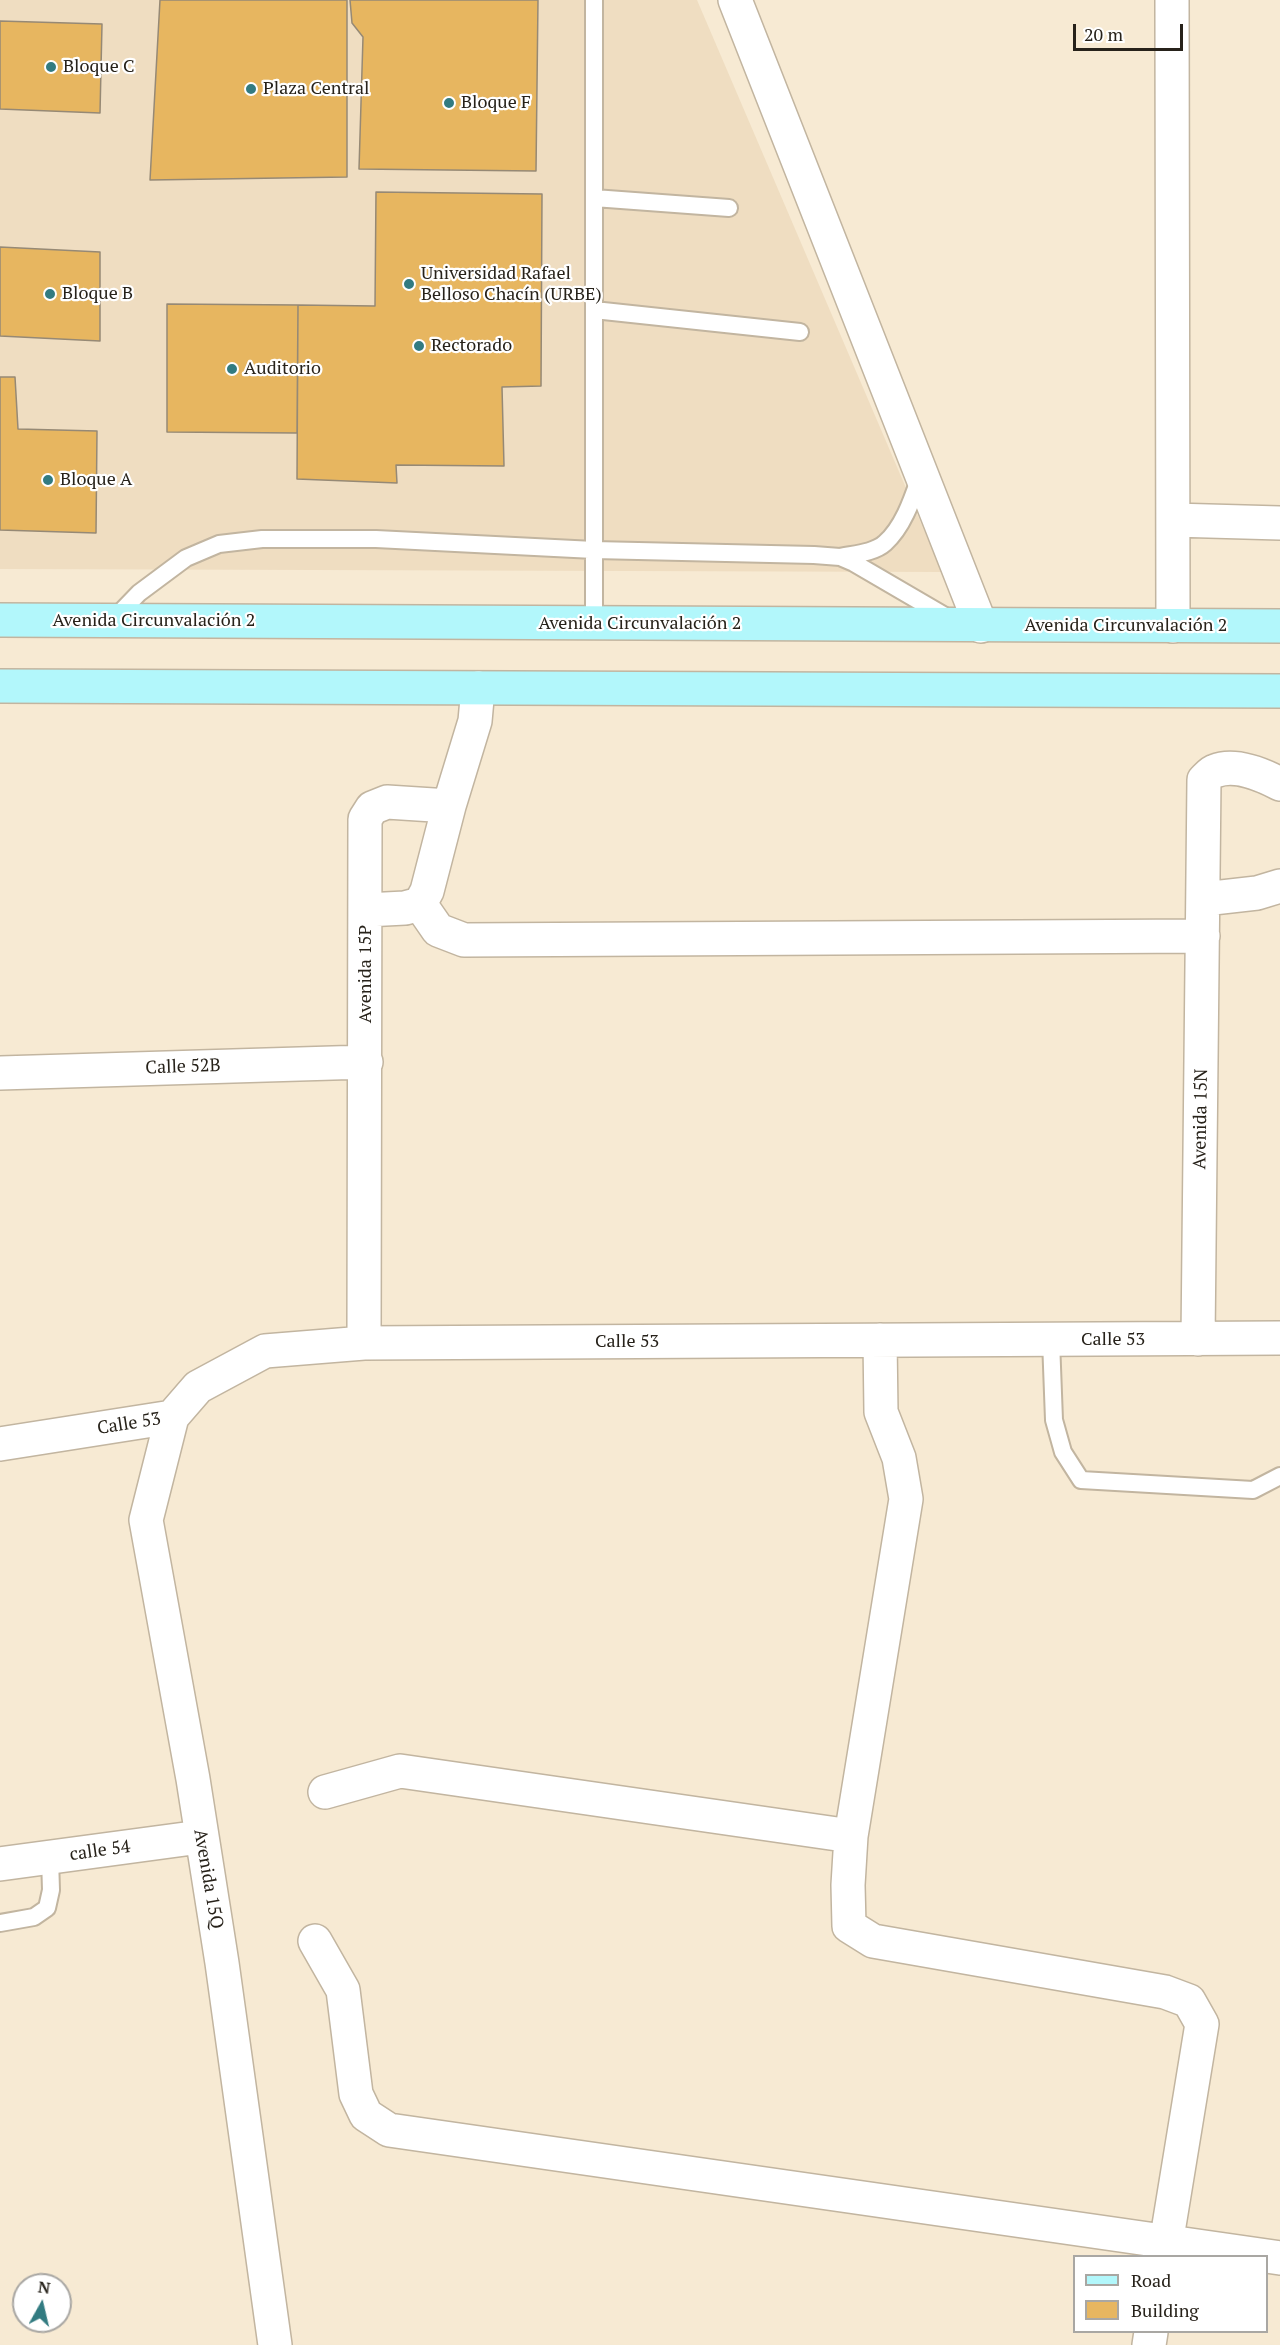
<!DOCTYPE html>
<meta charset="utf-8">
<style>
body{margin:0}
#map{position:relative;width:1280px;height:2345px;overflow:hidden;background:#f7ead3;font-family:"PT Serif",serif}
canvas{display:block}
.legend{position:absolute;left:1073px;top:2255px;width:195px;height:78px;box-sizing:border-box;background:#fff;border:2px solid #a9a7a3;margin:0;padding:8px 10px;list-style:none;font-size:18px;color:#27221a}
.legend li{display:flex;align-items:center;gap:12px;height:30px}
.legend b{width:30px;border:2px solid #a9a7a3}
.north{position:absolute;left:12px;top:2273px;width:60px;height:60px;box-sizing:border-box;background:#fff;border:2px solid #a9a7a3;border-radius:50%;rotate:8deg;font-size:16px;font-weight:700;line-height:24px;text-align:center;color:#27221a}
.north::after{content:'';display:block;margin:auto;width:21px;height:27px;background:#327b81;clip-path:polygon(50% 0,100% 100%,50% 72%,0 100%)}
.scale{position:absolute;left:1073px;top:24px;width:110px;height:27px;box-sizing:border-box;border:3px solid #27221a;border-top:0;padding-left:8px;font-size:18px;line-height:21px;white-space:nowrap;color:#27221a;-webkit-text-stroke:4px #fff;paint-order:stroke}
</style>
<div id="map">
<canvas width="1280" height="2345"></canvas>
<ul class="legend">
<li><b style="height:8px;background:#b2f7fb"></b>Road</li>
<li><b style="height:16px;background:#e7b660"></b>Building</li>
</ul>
<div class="north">N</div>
<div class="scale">20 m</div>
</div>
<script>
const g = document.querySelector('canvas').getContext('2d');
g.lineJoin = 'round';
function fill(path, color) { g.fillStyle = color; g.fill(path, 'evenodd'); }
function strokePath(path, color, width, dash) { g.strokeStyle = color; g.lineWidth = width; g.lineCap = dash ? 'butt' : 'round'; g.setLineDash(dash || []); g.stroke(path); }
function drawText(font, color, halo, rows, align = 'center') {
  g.font = font + ' "PT Serif",serif'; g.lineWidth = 4.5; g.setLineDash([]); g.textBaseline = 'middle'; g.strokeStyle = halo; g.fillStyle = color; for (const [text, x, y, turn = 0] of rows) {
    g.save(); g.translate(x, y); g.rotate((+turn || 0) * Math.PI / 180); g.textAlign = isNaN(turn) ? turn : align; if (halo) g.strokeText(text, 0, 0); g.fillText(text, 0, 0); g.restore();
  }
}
fill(new Path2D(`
 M0,0H697L942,572L0,569Z`), '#efddc1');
const building = new Path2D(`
 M160,0H347V177L150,180Z
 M350,0H538L536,171L359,169L363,37L352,23Z
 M0,21L102,24L100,113L0,109Z
 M376,192L542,194L541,386L502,387L504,466L396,465L397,483L297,479L298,305L375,306Z
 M0,247L100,252V341L0,336Z
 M167,304L298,305L297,433L167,432Z
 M0,377H15L18,429L97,431L96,533L0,530Z`);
fill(building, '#e7b660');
strokePath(building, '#968975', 1.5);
const lane = new Path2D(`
 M594,0V624
 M594,198L729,208
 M594,310L800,332
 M840,557C854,554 874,553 885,543C903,527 912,500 920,477
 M113,620L139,593L186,558L219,544L262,539H376L594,550L814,555L840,557L854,563L950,619
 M1051,1340L1054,1420L1063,1452L1081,1480L1253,1490L1280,1476
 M0,1923L34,1917L47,1908L51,1890L50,1858`);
const street = new Path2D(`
 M735,0L981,626
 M1172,0L1173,626
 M1173,520L1280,523
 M1204,899L1257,893L1280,886
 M420,904L438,930L464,940L1203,936
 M366,910L405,908L420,904L427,891L449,806
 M0,1073L366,1062
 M1198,1339L1204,780C1207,777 1211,772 1215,771C1235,763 1263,775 1280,784
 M880,1340L881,1412L899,1458L906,1499L851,1836L848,1885L849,1926L873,1941L1165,1992L1189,2001L1202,2024L1164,2256
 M364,1343L365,819L372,808L387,802L449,806L475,721L478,688
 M172,1417L146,1520L193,1779L222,1963L275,2345
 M0,1444L172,1417L198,1387L265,1351L364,1343L1280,1338
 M325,1792L400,1771L851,1836
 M0,1864L200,1837
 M315,1941L343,1990L356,2094L366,2115L389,2130L1280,2258
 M1149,2345L1151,2332`);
const secondary = new Path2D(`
 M0,620L1280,626
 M0,686L1280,691`);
strokePath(lane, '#c2b5a0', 20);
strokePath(street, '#c2b5a0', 36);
strokePath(secondary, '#c2b5a0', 36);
strokePath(lane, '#fff', 16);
strokePath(street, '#fff', 33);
strokePath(secondary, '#b2f7fb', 33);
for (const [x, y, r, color] of [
 [51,67,6,"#327b81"],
 [251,89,6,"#327b81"],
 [449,103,6,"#327b81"],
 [409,284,6,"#327b81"],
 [50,294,6,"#327b81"],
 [419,346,6,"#327b81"],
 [232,369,6,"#327b81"],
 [48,480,6,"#327b81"]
]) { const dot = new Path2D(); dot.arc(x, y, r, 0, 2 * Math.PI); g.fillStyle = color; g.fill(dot); strokePath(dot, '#fff', 2); }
drawText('18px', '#27221a', '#fff', [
 ["Bloque C",63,67],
 ["Plaza Central",263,89],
 ["Bloque F",461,103],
 ["Universidad Rafael",421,274],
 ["Belloso Chacín (URBE)",421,295],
 ["Bloque B",62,294],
 ["Rectorado",431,346],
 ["Auditorio",244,369],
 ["Bloque A",60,480]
], 'left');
drawText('18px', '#27221a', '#fff', [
 ["Avenida Circunvalación 2",154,621],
 ["Avenida Circunvalación 2",640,624],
 ["Avenida Circunvalación 2",1126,626],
 ["Avenida 15P",366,974,-90],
 ["Calle 52B",183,1067,-2],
 ["Avenida 15N",1201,1119,-89],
 ["Calle 53",1113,1340],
 ["Calle 53",627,1342],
 ["Calle 53",129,1424,-9],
 ["calle 54",100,1851,-8],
 ["Avenida 15Q",208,1879,80]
]);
</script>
